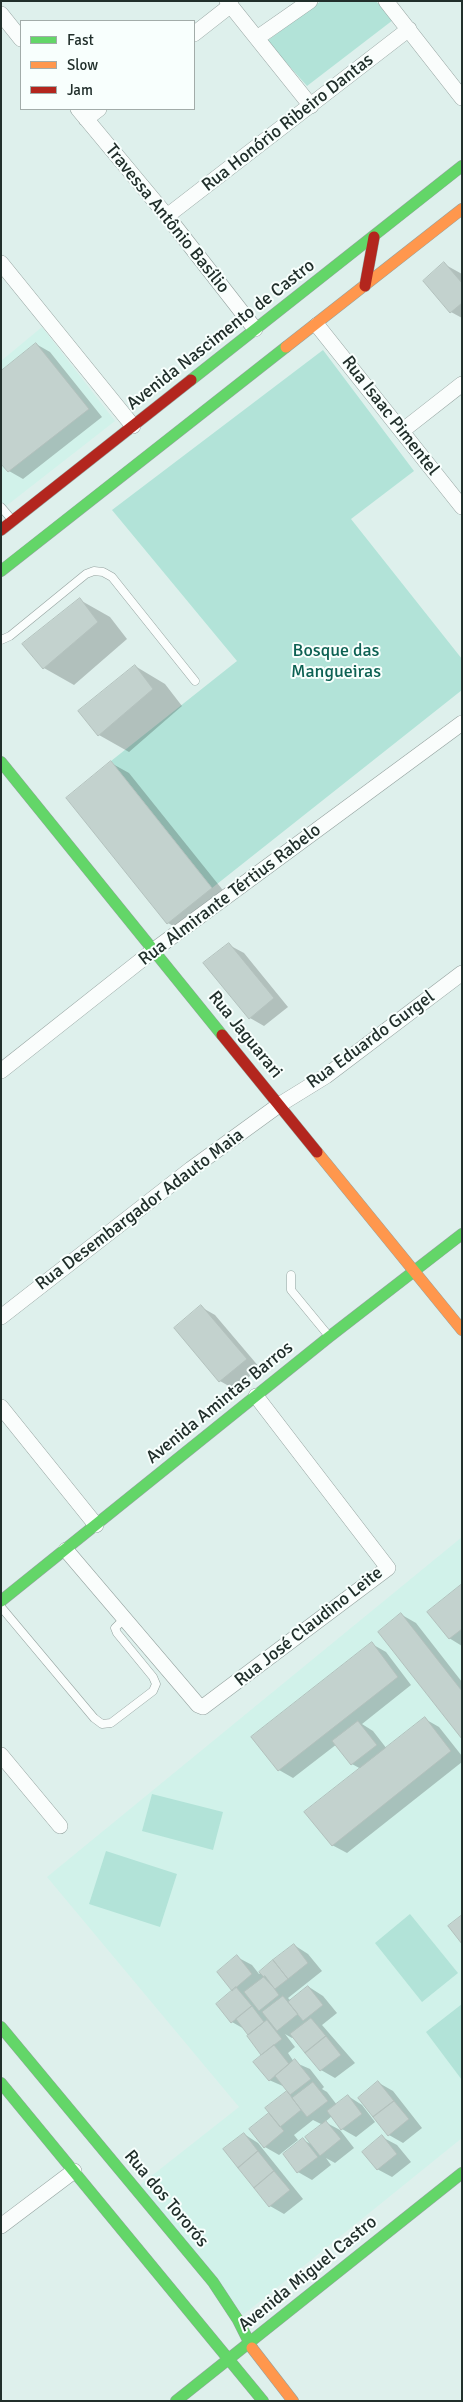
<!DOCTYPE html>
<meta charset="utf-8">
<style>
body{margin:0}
#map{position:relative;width:463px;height:2402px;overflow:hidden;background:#def0ec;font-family:Signika,sans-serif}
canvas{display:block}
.frame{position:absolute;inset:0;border:2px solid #212f2b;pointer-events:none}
.legend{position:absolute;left:20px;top:20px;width:175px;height:90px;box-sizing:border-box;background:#f8fffd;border:1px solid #a2aca9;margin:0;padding:6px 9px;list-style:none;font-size:15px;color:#212f2b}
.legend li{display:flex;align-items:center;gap:10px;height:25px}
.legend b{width:25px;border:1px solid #a2aca9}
</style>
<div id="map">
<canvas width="463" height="2402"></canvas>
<div class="frame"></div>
<ul class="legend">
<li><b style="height:6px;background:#63d668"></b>Fast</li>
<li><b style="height:6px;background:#ff974d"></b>Slow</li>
<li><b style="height:6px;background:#b3261e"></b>Jam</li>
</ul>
</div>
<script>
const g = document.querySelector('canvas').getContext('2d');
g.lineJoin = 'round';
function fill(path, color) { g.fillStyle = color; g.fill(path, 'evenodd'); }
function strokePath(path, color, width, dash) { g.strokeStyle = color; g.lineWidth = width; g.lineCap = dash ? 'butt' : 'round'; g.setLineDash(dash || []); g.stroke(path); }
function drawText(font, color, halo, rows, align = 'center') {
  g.font = font + ' Signika,sans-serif'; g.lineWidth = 4; g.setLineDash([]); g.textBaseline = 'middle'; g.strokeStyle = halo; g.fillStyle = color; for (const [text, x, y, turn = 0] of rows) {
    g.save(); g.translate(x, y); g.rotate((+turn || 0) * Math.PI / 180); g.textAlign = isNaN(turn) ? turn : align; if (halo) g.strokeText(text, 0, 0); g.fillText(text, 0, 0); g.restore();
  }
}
fill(new Path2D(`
 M42,327L115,421L1,510V361Z
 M462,1537V2138L243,2315L140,2185L239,2107L47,1877Z`), '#d1f2ea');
fill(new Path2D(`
 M321,1H376L393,20L307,86L267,41Z
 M323,350L414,471L351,519L462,659V690L212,888L111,761L237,661L112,510Z
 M152,1794L223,1812L213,1850L142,1831Z
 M106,1851L177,1874L160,1927L89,1904Z
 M410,1914L458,1973L422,2002L375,1943Z
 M462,2004V2080L426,2032Z`), '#b2e3d8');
fill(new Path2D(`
 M444,264L462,274V318L451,312Z
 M36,344L50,352L102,417L23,479L9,471Z
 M80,600L110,617L127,639L74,685L44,668Z
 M135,666L165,684L182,706L129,752L99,735Z
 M111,763L129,773L230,899L186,933L168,923Z
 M229,945L244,953L288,1007L264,1026L250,1018L205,963Z
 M201,1307L215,1315L260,1368L234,1389L220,1381Z
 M462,1586V1646L449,1638Z
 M402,1615L416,1623L462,1682V1737Z
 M372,1644L386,1652L411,1685L362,1724L373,1731L387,1749L425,1719L439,1727L462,1756V1762L347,1853L332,1845L361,1769L352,1764L337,1744L293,1778L279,1770L253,1737Z
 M294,1945L308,1954L322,1971L288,1998L291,2001L309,1987L323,1996L337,2013L322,2025L355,2063L335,2078L321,2070L294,2037L292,2038L285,2034L295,2047L288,2053L294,2062L310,2069L324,2087L322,2089L327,2092L337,2105L348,2096L362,2105L375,2122L356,2137L342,2129L332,2116L325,2122L340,2130L354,2148L335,2163L326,2158L331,2165L312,2180L298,2172L303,2140L313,2145L323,2125L313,2120L294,2135L298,2140L279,2155L265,2147L271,2113L289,2091L285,2087L269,2080L263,2055L246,2030L232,2022L237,1957L252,1965L259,1974Z
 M379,2083L393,2091L422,2128L403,2143L389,2135Z
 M244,2134L258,2143L303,2199L284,2214L270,2206Z
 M382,2137L397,2145L411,2162L392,2177L377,2169Z`), '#0003');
const building = new Path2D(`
 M444,262L462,283V303L450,313L423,281Z
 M36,343L89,409L8,472L1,464V371Z
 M80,598L98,622L43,669L22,644Z
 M135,665L153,689L98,736L78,711Z
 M111,761L212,888L167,924L66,798Z
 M229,943L274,998L249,1019L203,963Z
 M201,1305L247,1359L219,1382L174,1328Z
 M462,1584V1629L449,1639L427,1612Z
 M401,1613L462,1691V1739L378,1632Z
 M372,1642L398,1677L278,1771L251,1737Z
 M425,1717L451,1751L332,1846L304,1812Z
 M358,1721L377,1745L351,1765L332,1741Z
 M462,1915V1944L448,1926Z
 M294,1944L308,1963L288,1979L273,1960Z
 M237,1955L252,1974L232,1991L217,1972Z
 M273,1960L288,1979L275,1989L259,1972Z
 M265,1976L279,1995L259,2011L244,1992Z
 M308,1986L323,2005L303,2021L288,2002Z
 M236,1987L252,2006L231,2023L216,2004Z
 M283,1996L298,2014L277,2031L262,2012Z
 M252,2006L264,2022L248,2035L236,2019Z
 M311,2018L326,2036L305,2053L290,2034Z
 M267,2020L282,2039L261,2055L247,2036Z
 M326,2036L341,2055L320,2071L305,2053Z
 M274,2045L289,2064L269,2081L253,2062Z
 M295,2059L311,2079L290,2095L275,2076Z
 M378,2081L394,2101L373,2117L358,2098Z
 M313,2082L328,2101L307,2117L292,2098Z
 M287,2091L301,2110L280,2127L265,2108Z
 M348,2095L362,2114L341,2130L327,2111Z
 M394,2101L409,2119L388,2136L373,2117Z
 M269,2113L284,2131L264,2148L249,2129Z
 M326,2121L341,2139L320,2156L305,2137Z
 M244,2133L258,2151L238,2168L223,2149Z
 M382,2135L397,2154L377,2170L362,2152Z
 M303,2138L318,2157L297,2173L283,2154Z
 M258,2151L274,2171L254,2188L238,2168Z
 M274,2171L290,2190L269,2207L254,2188Z`);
fill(building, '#c3d2ce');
strokePath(building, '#b3c1bd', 1);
const lane = new Path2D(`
 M1,507L13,521
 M1,640L10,636L86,574L94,571L103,572L112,577L195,681
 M291,1275V1290L328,1335
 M1,1607L94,1718L102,1724L111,1723L153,1691L156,1684L153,1677L117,1633L115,1628L124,1619`);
const street = new Path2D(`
 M227,1L311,106
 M386,1L462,98
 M1,14L21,39
 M194,34L231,5
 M257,38L310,1
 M78,109L167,216L255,329
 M86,119L99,109
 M167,216L409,29
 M1,263L133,426
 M317,325L462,507
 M402,431L462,384
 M1,1071L154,950L462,723
 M1,1317L191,1169L279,1105L326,1076L462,973
 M1,1407L96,1525
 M66,1550L198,1705L203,1707L388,1568L256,1396
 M1,1755L60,1826
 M1,2226L74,2171`);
const fast = new Path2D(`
 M191,380L462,166
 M1,571L286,347
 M1,762L222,1035
 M1,1601L329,1337L462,1234
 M1,2027L213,2282L238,2320L252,2348
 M1,2083L263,2401
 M176,2401L462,2173`);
const slow = new Path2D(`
 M286,347L462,209
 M317,1152L462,1330
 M252,2348L293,2401`);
const jam = new Path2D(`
 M365,286L374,237
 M1,530L191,380
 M222,1035L317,1152`);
strokePath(lane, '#94a29f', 9);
strokePath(street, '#94a29f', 16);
strokePath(fast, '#94a29f', 12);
strokePath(slow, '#94a29f', 12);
strokePath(jam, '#94a29f', 12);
strokePath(lane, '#fafdfc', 8);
strokePath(street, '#fafdfc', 15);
strokePath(fast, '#63d668', 11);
strokePath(slow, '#ff974d', 11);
strokePath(jam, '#b3261e', 11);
drawText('18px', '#212f2b', '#f8fffd', [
 ["Rua Honório Ribeiro Dantas",288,123,-38],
 ["Travessa Antônio Basílio",167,219,51],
 ["Avenida Nascimento de Castro",221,335,-38],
 ["Rua Isaac Pimentel",390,416,52],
 ["Rua Almirante Tértius Rabelo",230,895,-37],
 ["Rua Jaguarari",245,1035,51],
 ["Rua Eduardo Gurgel",371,1040,-36],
 ["Rua Desembargador Adauto Maia",140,1210,-37],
 ["Avenida Amintas Barros",220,1403,-39],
 ["Rua José Claudino Leite",309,1627,-38],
 ["Rua dos Tororós",166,2199,50],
 ["Avenida Miguel Castro",308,2274,-39]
]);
drawText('18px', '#0d6153', '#f8fffd', [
 ["Bosque das",336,651],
 ["Mangueiras",336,672]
]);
</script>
